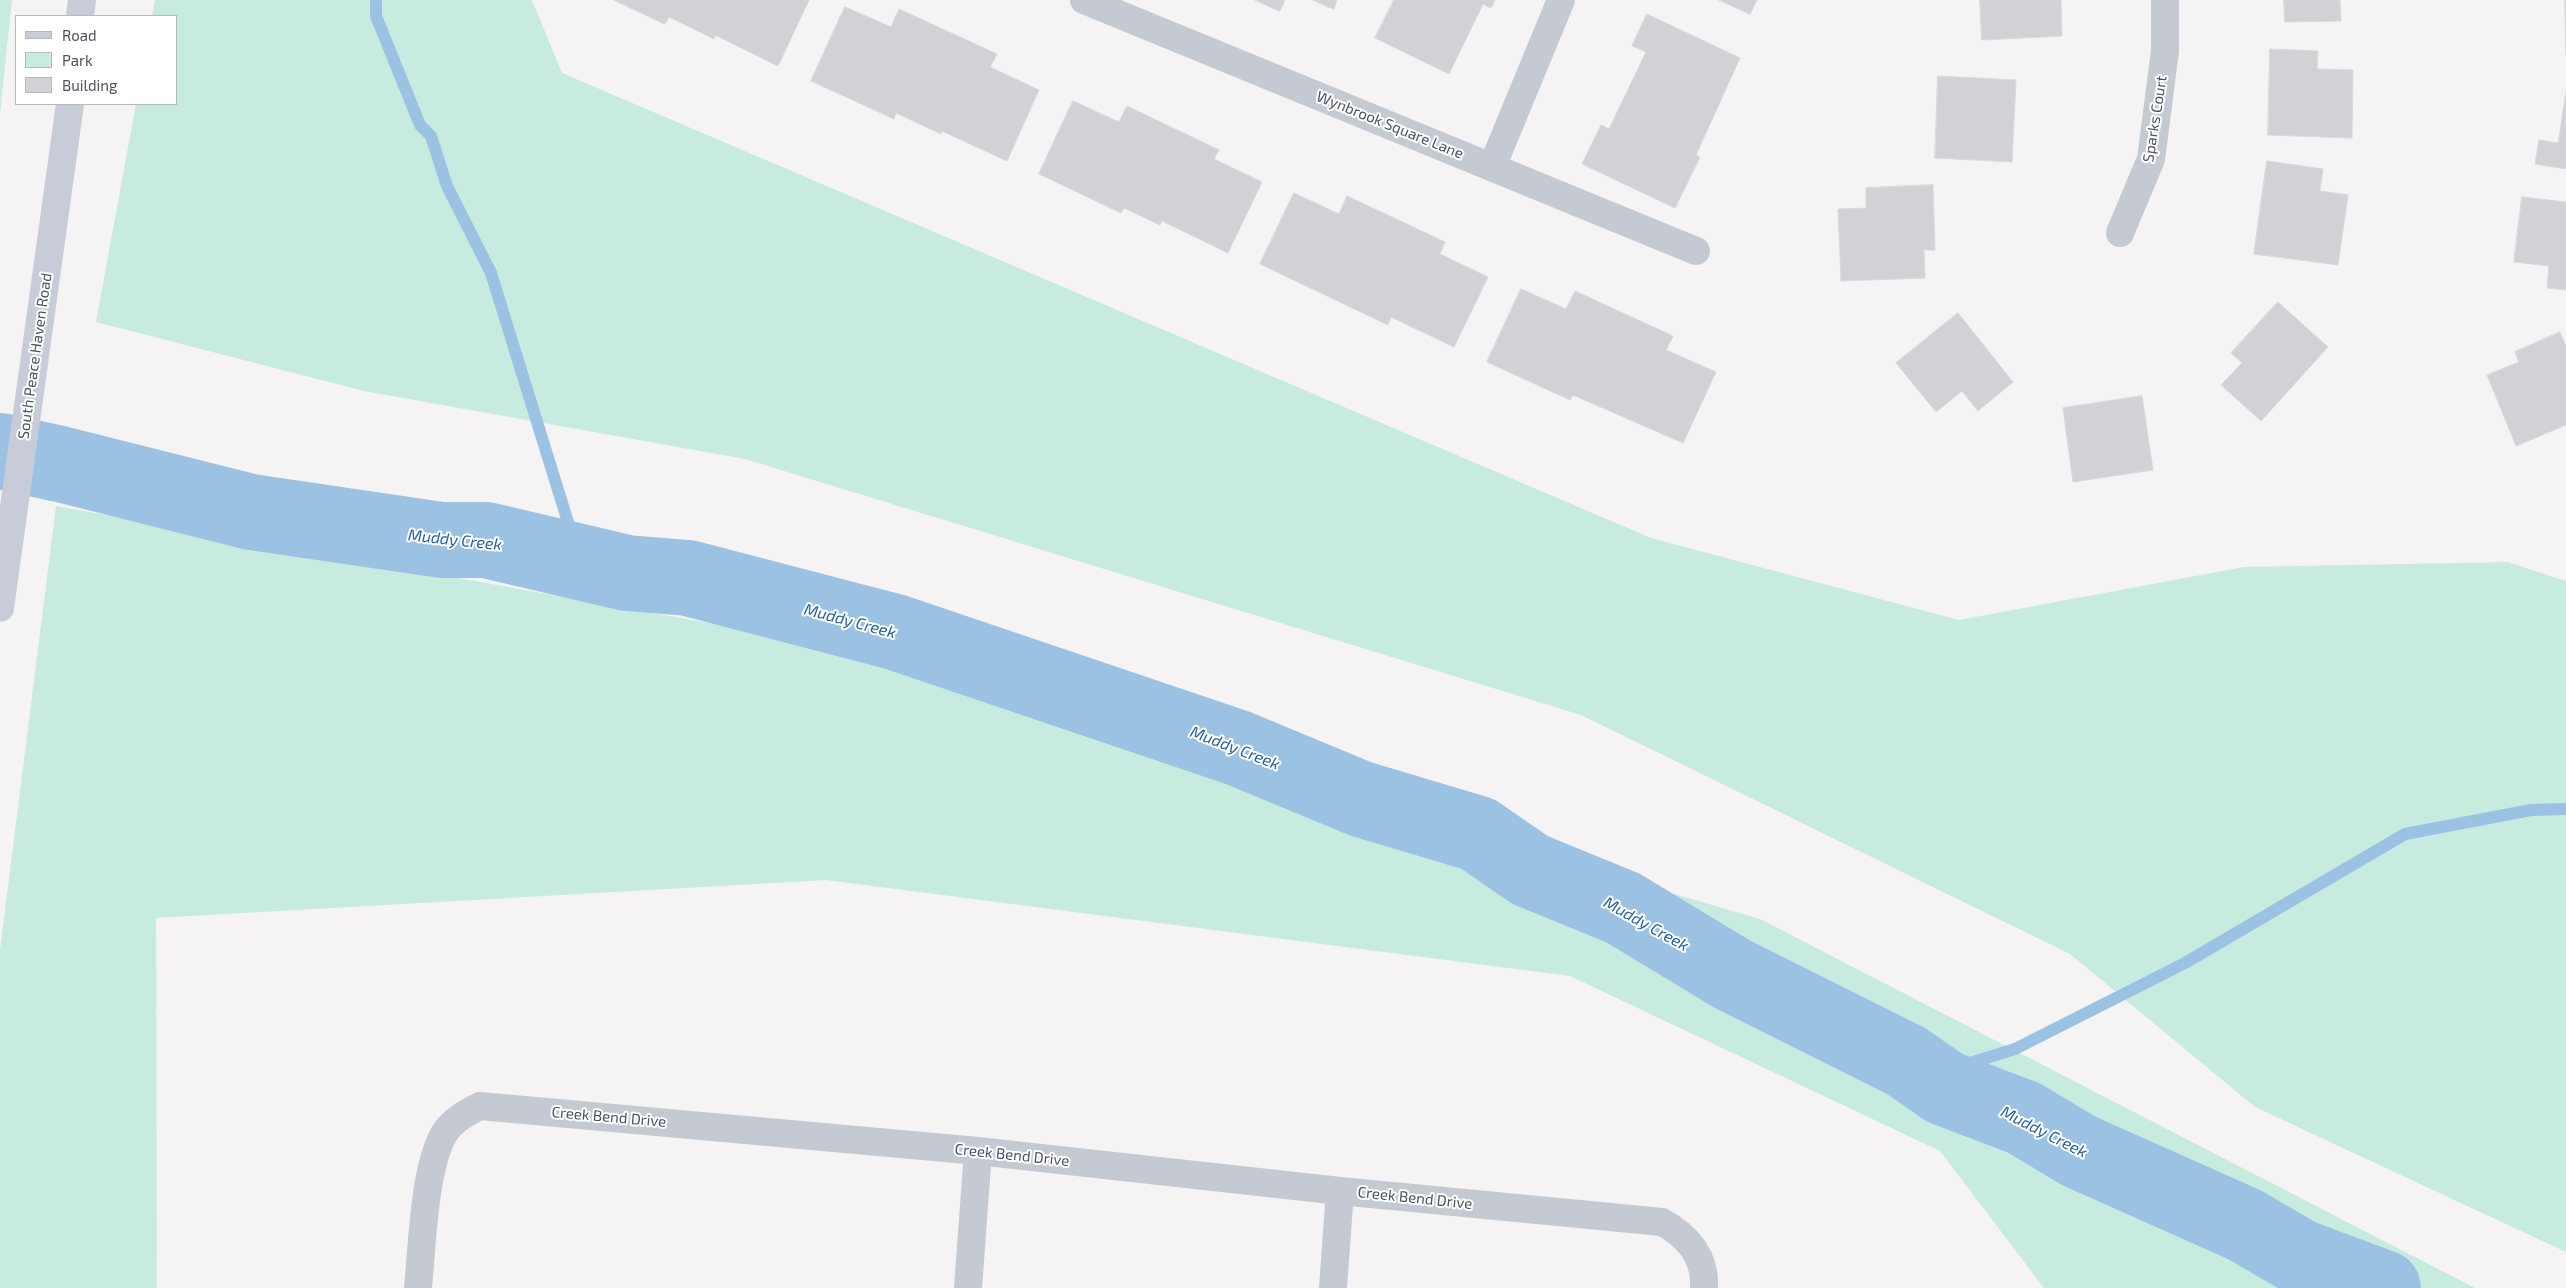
<!DOCTYPE html>
<style>
body{margin:0}
#map{position:relative;width:2566px;height:1288px;overflow:hidden;background:#f5f3f3;font-family:"Exo 2",sans-serif}
canvas{display:block}
.legend{position:absolute;left:15px;top:15px;width:162px;height:90px;box-sizing:border-box;background:#fff;border:1px solid #b7b9bf;margin:0;padding:6px 9px;list-style:none;font-size:15px;color:#4c515e}
.legend li{display:flex;align-items:center;gap:10px;height:25px}
.legend b{width:25px;border:1px solid #b7b9bf}
</style>
<div id="map">
<canvas width="2566" height="1288"></canvas>
<ul class="legend">
<li><b style="height:6px;background:#c8ccd8"></b>Road</li>
<li><b style="height:14px;background:#c8ebdf"></b>Park</li>
<li><b style="height:14px;background:#d1d1d6"></b>Building</li>
</ul>
</div>
<script>
const g = document.querySelector('canvas').getContext('2d');
g.lineJoin = 'round';
function fill(path, color) { g.fillStyle = color; g.fill(path, 'evenodd'); }
function strokePath(path, color, width, dash) { g.strokeStyle = color; g.lineWidth = width; g.lineCap = dash ? 'butt' : 'round'; g.setLineDash(dash || []); g.stroke(path); }
function drawText(font, color, halo, rows, align = 'center') {
  g.font = font + ' "Exo 2",sans-serif'; g.lineWidth = 4; g.setLineDash([]); g.textBaseline = 'middle'; g.strokeStyle = halo; g.fillStyle = color; for (const [text, x, y, turn = 0] of rows) {
    g.save(); g.translate(x, y); g.rotate((+turn || 0) * Math.PI / 180); g.textAlign = isNaN(turn) ? turn : align; if (halo) g.strokeText(text, 0, 0); g.fillText(text, 0, 0); g.restore();
  }
}
fill(new Path2D(`
 M0,0H12L0,114Z
 M155,0H532L562,73L1651,538L1959,620L2244,567L2508,562L2566,581V1252L2255,1107L2070,954L1581,715L745,459L364,391L96,322L136,104H176V16H152Z
 M56,506L804,640L1760,919L2475,1288H2044L1940,1151L1570,976L826,880L156,918L157,1288H0V950Z`), '#c8ebdf');
strokePath(new Path2D(`
 M376,0V16L420,125L431,136L447,186L491,273L580,561
 M1882,1048L1970,1063L2015,1049L2185,963L2405,834L2531,810L2566,809`), '#9bc1e3', 12);
strokePath(new Path2D(`
 M0,451L60,464L251,512L442,540H486L627,573L688,578L895,632L1238,748L1361,799L1478,834L1530,870L1623,908L1732,974L1906,1061L1945,1088L2024,1118L2079,1151L2245,1225L2300,1257L2383,1288`), '#9bc1e3', 76);
const building = new Path2D(`
 M614,0H809L778,66L715,35L714,39L669,17L665,24Z
 M1255,0H1285L1280,11Z
 M1313,0H1337L1334,9Z
 M1394,0H1495L1491,8L1483,4L1449,74L1375,38Z
 M1719,0H1757L1750,14Z
 M1980,0H2061L2062,36L1982,40Z
 M2284,0H2340L2341,21L2285,22Z
 M2565,0H2566V55Z
 M845,7L891,27L899,9L997,54L990,67L1039,90L1007,161L942,131L941,134L896,113L894,119L811,81Z
 M1647,14L1740,58L1696,155L1700,157L1675,208L1582,164L1601,125L1609,129L1646,52L1632,46Z
 M2270,49L2318,51L2317,69L2353,70L2352,138L2268,135Z
 M1938,76L2016,80L2012,162L1935,158Z
 M2566,92V169L2535,164L2539,140L2558,143Z
 M1073,101L1119,122L1127,106L1219,150L1214,159L1262,182L1228,253L1162,221L1160,225L1124,208L1121,213L1039,174Z
 M2267,161L2323,169L2320,191L2348,195L2338,265L2254,254Z
 M1933,185L1935,250H1924L1925,278L1841,281L1838,209L1866,208V188Z
 M1294,193L1339,214L1347,196L1445,242L1440,254L1488,277L1454,347L1391,317L1388,325L1260,264Z
 M2522,197L2566,202V290L2547,288L2549,266L2514,262Z
 M1521,289L1566,309L1575,291L1673,336L1666,350L1716,372L1683,443L1573,395L1570,400L1487,362Z
 M2278,302L2328,347L2261,421L2221,385L2242,363L2231,353Z
 M1958,313L2013,382L1978,411L1962,391L1936,412L1896,363Z
 M2560,332L2566,346V425L2516,446L2487,375L2519,362L2515,352Z
 M2142,396L2153,470L2073,482L2063,408Z`);
fill(building, '#d1d1d6');
strokePath(building, '#d8d8dd', 1);
strokePath(new Path2D(`
 M1084,0L1696,251
 M1492,167L1561,0
 M2120,233L2151,159L2165,51V0
 M418,1288C422,1249 424,1155 449,1127C458,1117 468,1112 480,1106L978,1151L1340,1191L1662,1222C1688,1236 1706,1258 1704,1288
 M968,1288L978,1151
 M1333,1288L1340,1191`), '#c5c9d2', 28);
strokePath(new Path2D(`
 M80,16L82,0
 M0,608L70,104`), '#c8ccd8', 28);
drawText('15px', '#4c515e', '#fff', [
 ["Sparks Court",2155,119,-81],
 ["Wynbrook Square Lane",1390,125,22],
 ["South Peace Haven Road",35,356,-82],
 ["Creek Bend Drive",609,1117,5],
 ["Creek Bend Drive",1012,1155,6],
 ["Creek Bend Drive",1415,1198,6]
]);
drawText('italic 16px', '#1f629f', '#fff', [
 ["Muddy Creek",455,540,6],
 ["Muddy Creek",850,621,15],
 ["Muddy Creek",1235,748,21],
 ["Muddy Creek",1646,924,29],
 ["Muddy Creek",2044,1132,27]
]);
</script>
